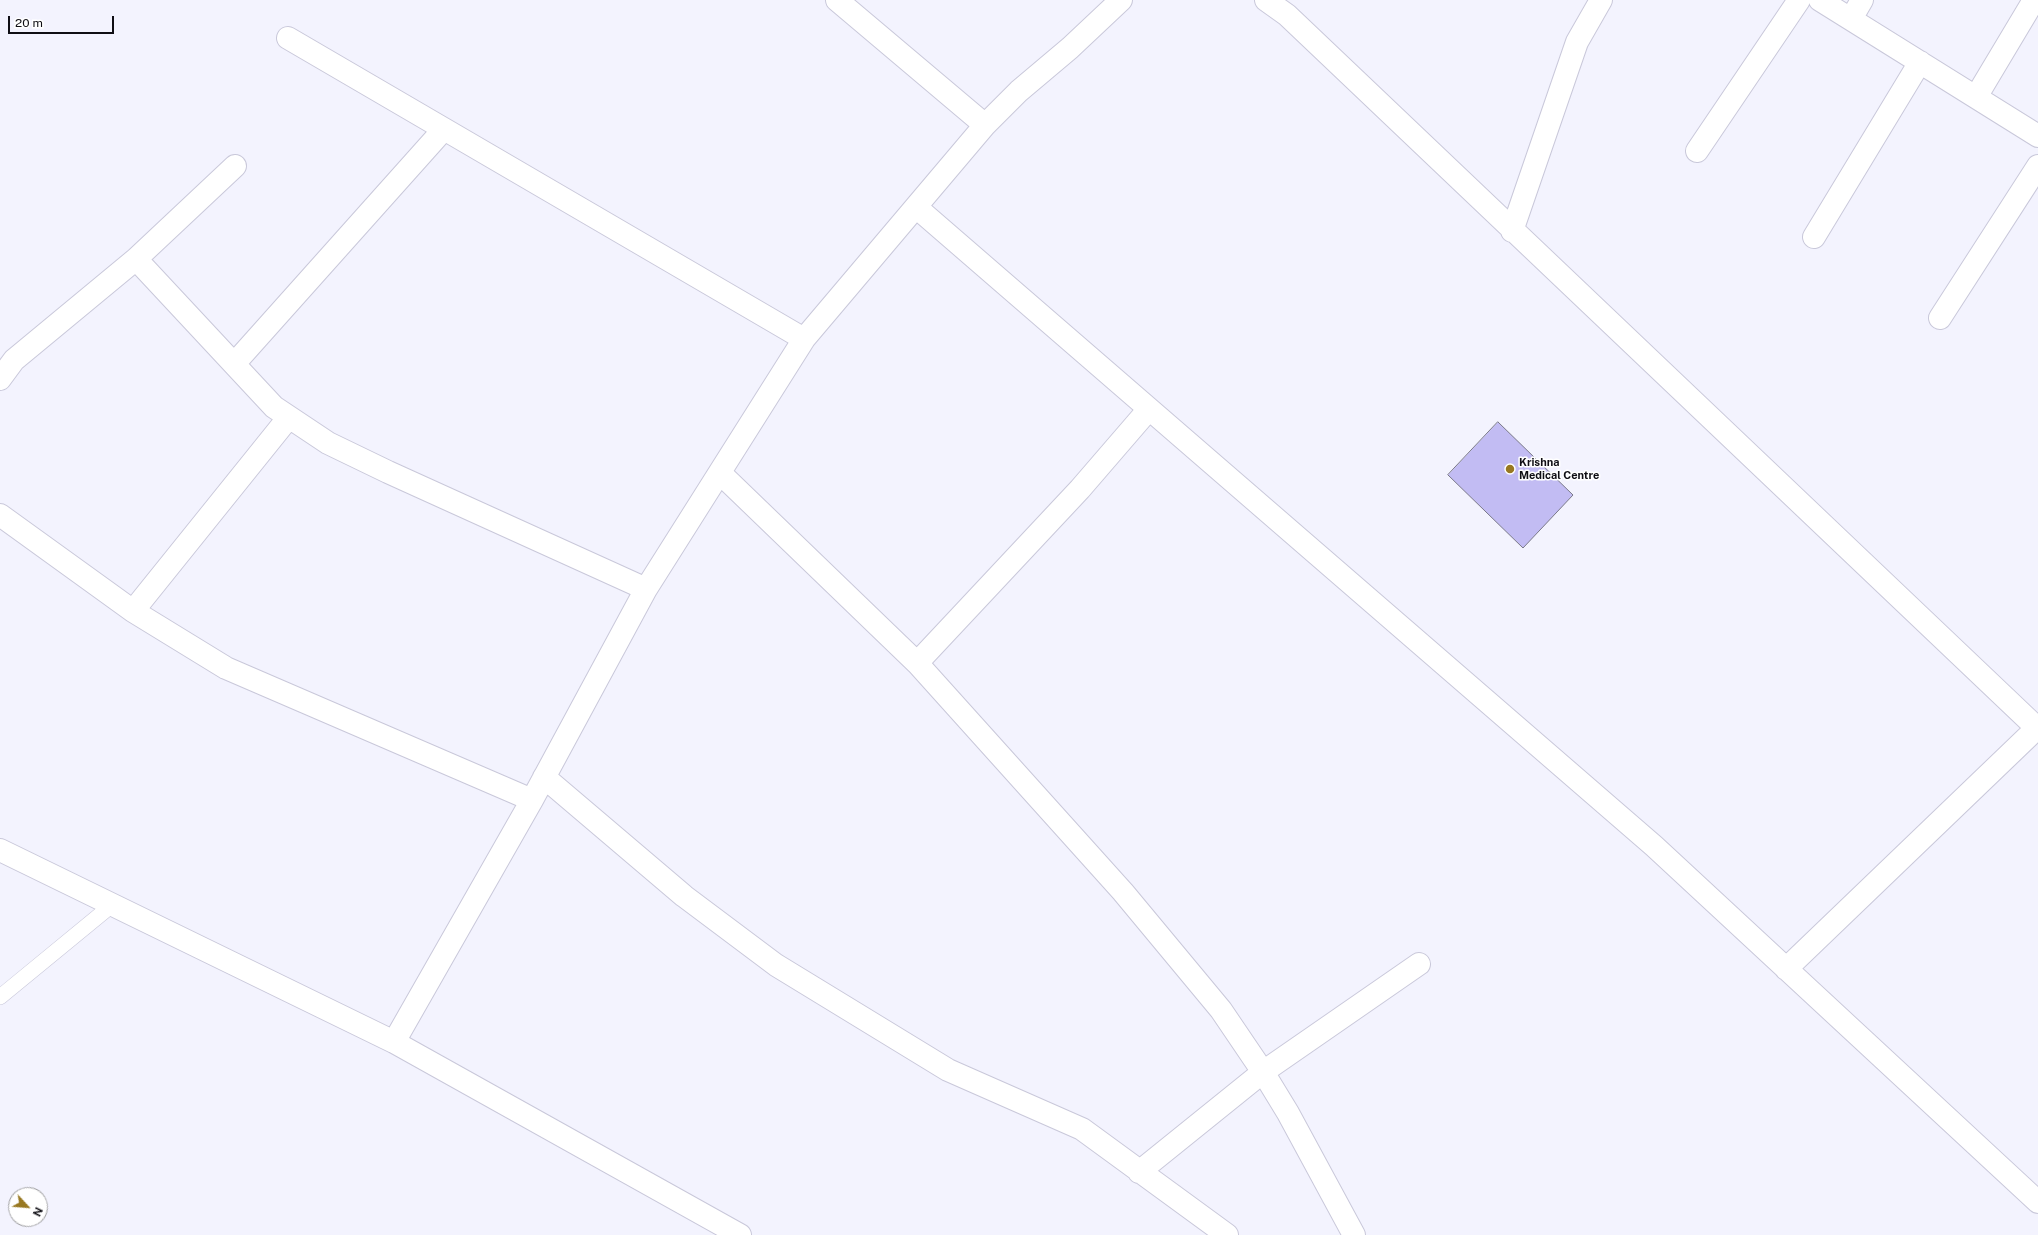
<!DOCTYPE html>
<style>
body{margin:0}
#map{position:relative;width:2038px;height:1235px;overflow:hidden;background:#f3f3fe;font-family:"Public Sans",sans-serif}
canvas{display:block}
.north{position:absolute;left:8px;top:1187px;width:40px;height:40px;box-sizing:border-box;background:#fff;border:1px solid #9f9fa1;border-radius:50%;rotate:116deg;font-size:11px;font-weight:700;line-height:16px;text-align:center;color:#0f0e14}
.north::after{content:'';display:block;margin:auto;width:14px;height:18px;background:#987821;clip-path:polygon(50% 0,100% 100%,50% 72%,0 100%)}
.scale{position:absolute;left:8px;top:16px;width:106px;height:18px;box-sizing:border-box;border:2px solid #0f0e14;border-top:0;padding-left:5px;font-size:12px;line-height:14px;white-space:nowrap;color:#0f0e14;-webkit-text-stroke:3px #fff;paint-order:stroke}
</style>
<div id="map">
<canvas width="2038" height="1235"></canvas>
<div class="north">N</div>
<div class="scale">20 m</div>
</div>
<script>
const g = document.querySelector('canvas').getContext('2d');
g.lineJoin = 'round';
function fill(path, color) { g.fillStyle = color; g.fill(path, 'evenodd'); }
function strokePath(path, color, width, dash) { g.strokeStyle = color; g.lineWidth = width; g.lineCap = dash ? 'butt' : 'round'; g.setLineDash(dash || []); g.stroke(path); }
function drawText(font, color, halo, rows, align = 'center') {
  g.font = font + ' "Public Sans",sans-serif'; g.lineWidth = 3; g.setLineDash([]); g.textBaseline = 'middle'; g.strokeStyle = halo; g.fillStyle = color; for (const [text, x, y, turn = 0] of rows) {
    g.save(); g.translate(x, y); g.rotate((+turn || 0) * Math.PI / 180); g.textAlign = isNaN(turn) ? turn : align; if (halo) g.strokeText(text, 0, 0); g.fillText(text, 0, 0); g.restore();
  }
}
const building = new Path2D(`
 M1498,422L1573,495L1523,548L1448,475Z`);
fill(building, '#c2bcf3');
strokePath(building, '#797888', 1);
const lane = new Path2D(`
 M0,997L112,905`);
const street = new Path2D(`
 M837,0L985,125
 M1266,0L1287,15L2038,729
 M1820,0L2038,136
 M1851,19L1862,0
 M288,38L804,339
 M1976,97L2034,0
 M1697,151L1799,0
 M916,207L1654,846L2038,1202
 M1512,231L1577,42L1601,0
 M1814,237L1920,62
 M136,259L274,407L328,443L388,472L646,589
 M1940,318L2038,166
 M234,364L444,129
 M0,379L14,360L136,259L235,166
 M720,473L917,663L1080,489L1149,409
 M0,515L133,611L226,668L532,800
 M133,611L289,417
 M917,663L1123,892L1221,1010L1263,1072L1288,1113L1354,1235
 M544,777L684,896L776,965L948,1070L1082,1129L1227,1235
 M0,850L394,1042L740,1235
 M1786,969L2037,728
 M394,1042L532,800L646,589L804,339L985,125L1019,91L1070,48L1121,0
 M1139,1172L1263,1072L1419,964`);
strokePath(lane, '#c9c8da', 16);
strokePath(street, '#c9c8da', 24);
strokePath(lane, '#fff', 15);
strokePath(street, '#fff', 22);
for (const [x, y, r, color] of [
 [1510,469,5,"#987821"]
]) { const dot = new Path2D(); dot.arc(x, y, r, 0, 2 * Math.PI); g.fillStyle = color; g.fill(dot); strokePath(dot, '#fff', 1.5); }
drawText('bold 11px', '#0f0e14', '#fff', [
 ["Krishna",1519,463],
 ["Medical Centre",1519,476]
], 'left');
</script>
